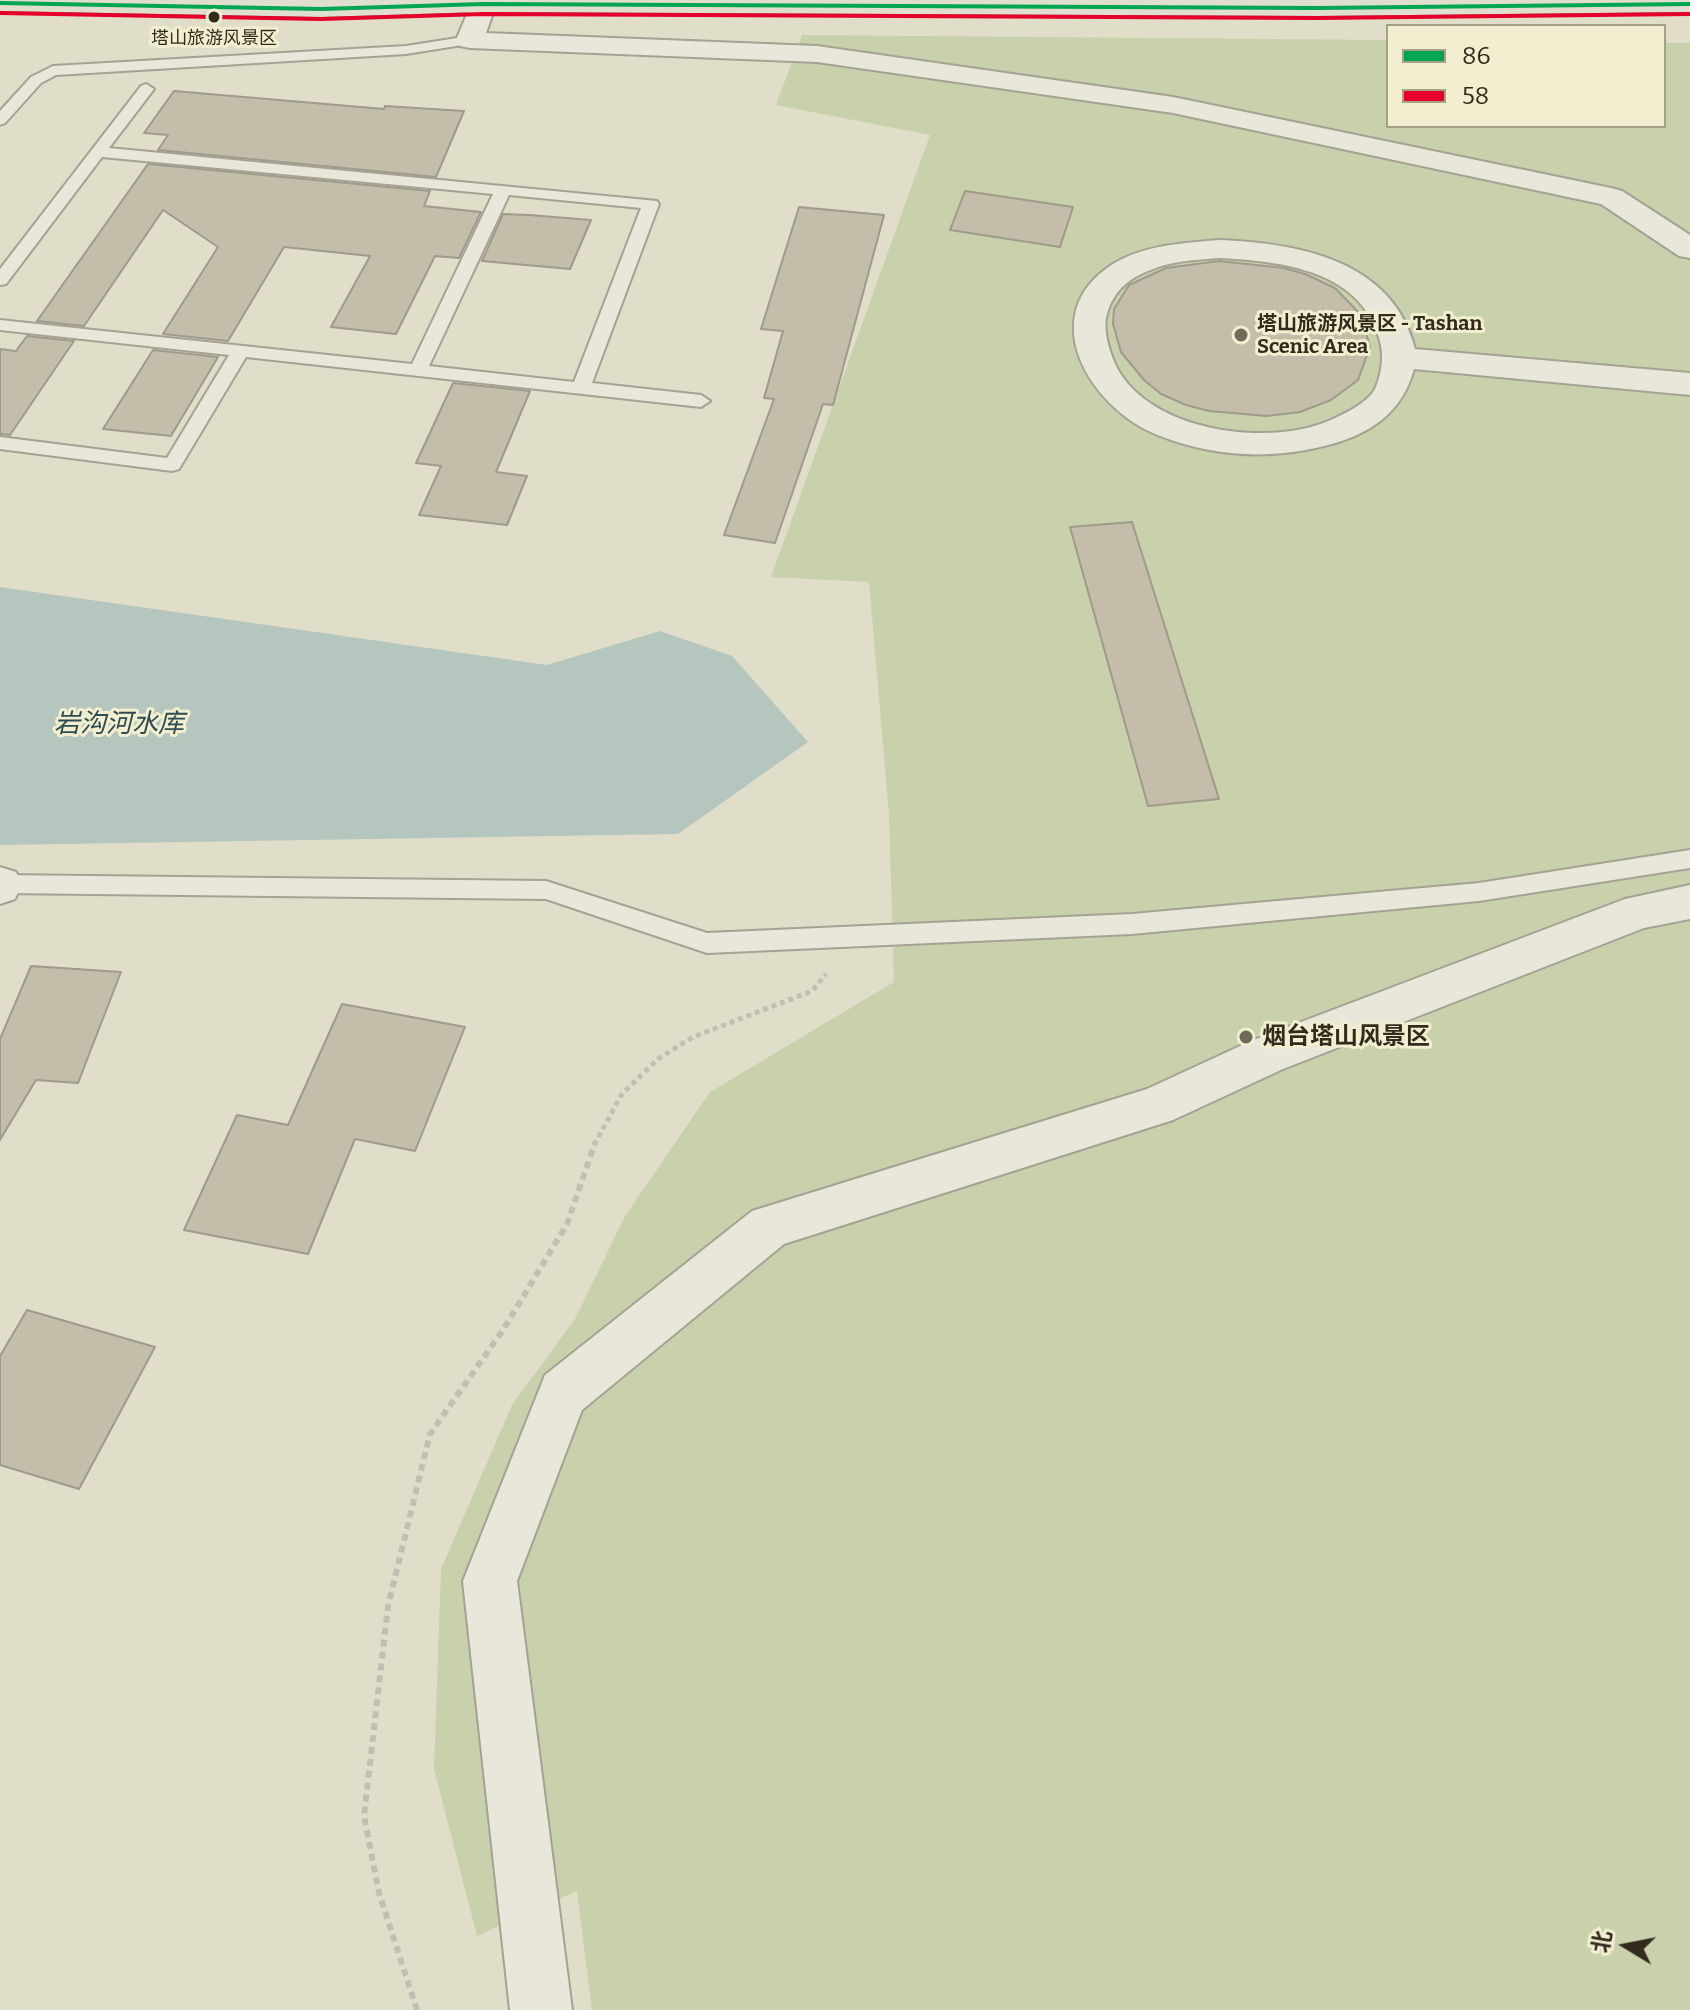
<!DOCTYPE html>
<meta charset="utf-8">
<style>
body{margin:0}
#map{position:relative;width:1690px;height:2010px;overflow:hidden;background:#e0dec9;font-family:Bitter,"Noto Sans SC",serif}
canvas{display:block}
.legend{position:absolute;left:1386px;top:24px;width:280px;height:104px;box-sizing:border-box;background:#f1efcf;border:2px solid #a5a188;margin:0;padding:10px 14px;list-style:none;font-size:24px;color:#322b1d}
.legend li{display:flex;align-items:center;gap:16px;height:40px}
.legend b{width:40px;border:2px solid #a5a188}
.north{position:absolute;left:1586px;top:1906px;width:80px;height:80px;-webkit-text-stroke:6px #f1efcf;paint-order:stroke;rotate:280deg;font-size:22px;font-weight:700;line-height:32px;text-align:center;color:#322b1d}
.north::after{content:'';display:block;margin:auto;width:28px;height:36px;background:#322b1d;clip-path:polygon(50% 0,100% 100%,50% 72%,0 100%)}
</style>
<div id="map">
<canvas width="1690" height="2010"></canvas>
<ul class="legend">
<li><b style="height:10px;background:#00a651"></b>86</li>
<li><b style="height:10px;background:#e4002b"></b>58</li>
</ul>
<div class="north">北</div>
</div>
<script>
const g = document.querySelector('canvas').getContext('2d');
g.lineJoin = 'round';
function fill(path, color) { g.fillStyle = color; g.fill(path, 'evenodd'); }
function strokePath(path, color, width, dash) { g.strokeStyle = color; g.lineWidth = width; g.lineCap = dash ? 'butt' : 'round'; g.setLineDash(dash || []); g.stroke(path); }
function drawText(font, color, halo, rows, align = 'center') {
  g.font = font + ' Bitter,"Noto Sans SC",serif'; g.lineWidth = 6; g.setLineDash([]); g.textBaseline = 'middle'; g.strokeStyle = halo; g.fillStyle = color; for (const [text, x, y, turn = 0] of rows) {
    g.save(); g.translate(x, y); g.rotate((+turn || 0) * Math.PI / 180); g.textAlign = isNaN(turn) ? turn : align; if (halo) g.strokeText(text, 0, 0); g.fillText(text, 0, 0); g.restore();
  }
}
fill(new Path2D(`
 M802,35L1388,40V126H1664V43H1690V2010H592L577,1891L477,1936L434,1769L441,1569L512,1405L575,1319L625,1216L710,1092L894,982L889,815L869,582L771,577L930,135L776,105Z`), '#c9d1ac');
fill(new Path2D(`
 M0,587L547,665L660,631L732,656L808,742L678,834L0,845Z`), '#b5c6be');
const building = new Path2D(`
 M174,91L384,109L385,106L464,111L436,177L158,150L168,135L144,133Z
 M148,164L430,191L424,206L481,212L459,258L435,256L396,334L331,327L370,256L284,247L228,341L163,334L218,247L163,210L84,326L37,321Z
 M965,191L1073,207L1060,247L950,230Z
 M799,207L884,215L833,405L823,404L775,543L724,535L774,399L764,398L783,331L761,329Z
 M503,214L529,215L591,220L570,269L482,261Z
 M1219,261L1284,268L1305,274L1335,288L1361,315L1370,347L1358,380L1331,400L1300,412L1267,416L1209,411L1186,405L1161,394L1144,380L1121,352L1113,324L1114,309L1129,285L1166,268Z
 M27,336L74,341L10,435L0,434V349L16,351Z
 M153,350L218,357L171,436L103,429Z
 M453,383L530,391L496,472L527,476L507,525L419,515L441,466L416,463Z
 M1132,522L1219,799L1148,806L1070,527Z
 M31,966L121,972L78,1083L36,1080L0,1140V1039Z
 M342,1004L465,1027L415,1151L355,1139L308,1254L184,1230L237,1115L288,1125Z
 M27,1310L155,1347L79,1489L0,1465V1356Z`);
fill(building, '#c3bdaa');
strokePath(building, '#9f9a8a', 2);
const service = new Path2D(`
 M470,36L475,37V43L406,54L56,75L41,83L5,123L0,125V111L31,77L53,66L406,46Z
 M146,84L154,89L109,148L657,201L659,204L592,383L701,395L710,401L701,407L246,357L179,469L172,471L0,449V437L167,458L229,355L0,330V320L412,364L493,194L102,157L6,284L0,285V269L141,86ZM509,195L641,208L574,382L429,366Z
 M1690,850V868L1479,901L1132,934L707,953L546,899L0,893V875L546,881L707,933L1132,914L1479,883Z`);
const minor = new Path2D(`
 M473,0H493L496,4L486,33L817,46L1173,97L1611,188L1622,191L1690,235V258L1679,256L1601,204L1173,113L817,62L470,48L460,46L456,40Z
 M1219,240C1298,243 1393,260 1415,349L1690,373V395L1414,369C1402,413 1370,434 1328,445C1272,460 1214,457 1160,436C1091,410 1032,315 1113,264C1143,245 1185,243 1219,240ZM1219,258C1272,261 1347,267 1373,323C1384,345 1385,363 1376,387C1369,402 1348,412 1333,419C1271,449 1141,432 1113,359C1108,346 1104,332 1106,318C1111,295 1125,280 1148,271C1170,261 1195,260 1219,258Z
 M0,867L16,872L22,884L15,899L0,904Z
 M1690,885V919L1644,928L1283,1069L1173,1120L784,1244L582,1410L517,1581L572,2010H510L463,1581L545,1375L752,1211L1147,1089L1251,1041L1625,899Z`);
const primary = new Path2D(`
 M0,0H1690V12L1317,16L483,12L321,17L0,11Z`);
strokePath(service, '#a5a293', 4);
strokePath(minor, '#a5a293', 4);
strokePath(primary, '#8a8779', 4);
strokePath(new Path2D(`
 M594,1145L622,1094L658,1059L693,1037L812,991L826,974`), '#c1bfb2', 5, [5, 4]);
strokePath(new Path2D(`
 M417,2010L379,1893L364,1816L388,1606L430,1434L503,1330L567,1224L595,1143`), '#c1bfb2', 6, [7, 5]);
fill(service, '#e8e7da');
fill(minor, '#e8e7da');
fill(primary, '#e0decc');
strokePath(new Path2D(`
 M0,3L321,9L483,4L1317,8L1690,4`), '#00a651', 4);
strokePath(new Path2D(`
 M0,13L321,19L483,14L1317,18L1690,14`), '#e4002b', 4);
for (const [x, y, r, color] of [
 [214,17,7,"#322b1d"],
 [1241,335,8,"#6f6a59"],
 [1246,1037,8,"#6f6a59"]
]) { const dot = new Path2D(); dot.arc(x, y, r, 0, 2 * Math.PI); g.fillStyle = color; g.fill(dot); strokePath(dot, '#f1efcf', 3); }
drawText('18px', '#322b1d', '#f1efcf', [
 ["塔山旅游风景区",214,39]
]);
drawText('bold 20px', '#322b1d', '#f1efcf', [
 ["塔山旅游风景区 - Tashan",1257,324],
 ["Scenic Area",1257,347]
], 'left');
drawText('bold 24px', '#322b1d', '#f1efcf', [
 ["烟台塔山风景区",1262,1037]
], 'left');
drawText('italic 26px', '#2d4b50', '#f1efcf', [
 ["岩沟河水库",119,725]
]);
</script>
